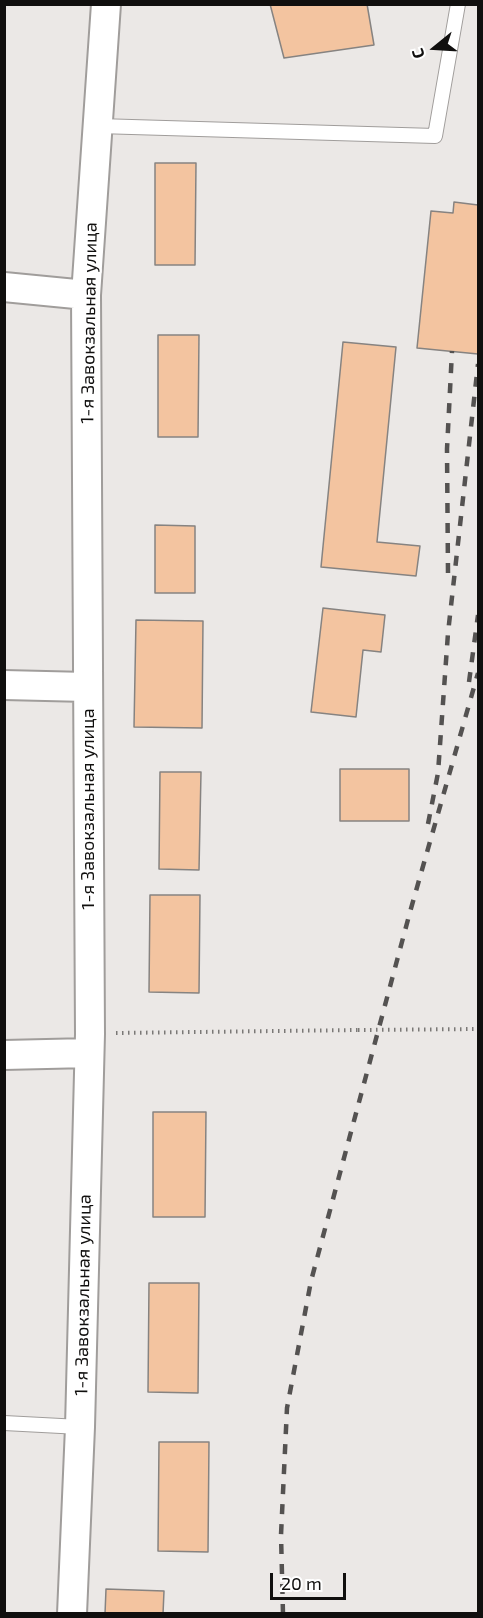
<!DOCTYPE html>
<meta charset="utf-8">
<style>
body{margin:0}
#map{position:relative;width:483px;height:1618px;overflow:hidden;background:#ebe8e6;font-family:"Exo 2",sans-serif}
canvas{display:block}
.frame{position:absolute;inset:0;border:6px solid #100f0e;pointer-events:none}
.north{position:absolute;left:405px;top:18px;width:60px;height:60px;-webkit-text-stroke:4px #fff;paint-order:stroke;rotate:252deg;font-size:16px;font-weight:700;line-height:24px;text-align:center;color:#100f0e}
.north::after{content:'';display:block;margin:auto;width:21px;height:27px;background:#100f0e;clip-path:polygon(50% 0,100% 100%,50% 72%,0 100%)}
.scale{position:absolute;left:270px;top:1573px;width:76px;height:27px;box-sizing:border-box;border:3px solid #100f0e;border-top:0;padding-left:8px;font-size:18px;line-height:21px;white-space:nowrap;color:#100f0e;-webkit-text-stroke:4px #fff;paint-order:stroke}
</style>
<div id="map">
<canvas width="483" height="1618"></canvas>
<div class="frame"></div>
<div class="north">С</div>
<div class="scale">20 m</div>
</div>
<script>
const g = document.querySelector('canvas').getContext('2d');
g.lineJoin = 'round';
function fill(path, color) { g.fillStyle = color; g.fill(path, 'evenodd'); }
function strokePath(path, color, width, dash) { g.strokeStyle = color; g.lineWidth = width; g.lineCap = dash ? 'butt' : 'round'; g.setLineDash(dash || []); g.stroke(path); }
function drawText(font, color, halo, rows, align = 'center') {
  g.font = font + ' "Exo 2",sans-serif'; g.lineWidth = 4.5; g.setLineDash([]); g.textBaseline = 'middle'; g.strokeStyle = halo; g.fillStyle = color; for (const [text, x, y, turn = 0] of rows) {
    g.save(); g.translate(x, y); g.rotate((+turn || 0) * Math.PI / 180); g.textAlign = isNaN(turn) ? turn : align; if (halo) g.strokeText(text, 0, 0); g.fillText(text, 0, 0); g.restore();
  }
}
const building = new Path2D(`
 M270,4H367L374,45L284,58Z
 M155,163H196L195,265H155Z
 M454,202L478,205V354L417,348L431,211L453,213Z
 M158,335H199L198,437H158Z
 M343,342L396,347L377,542L420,546L416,576L321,567Z
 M155,525L195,526V593H155Z
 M323,608L385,615L381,652L363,650L356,717L311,712Z
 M136,620L203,621L202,728L134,727Z
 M340,769H409V821H340Z
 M160,772H201L199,870L159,869Z
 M150,895H200L199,993L149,992Z
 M153,1112H206L205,1217H153Z
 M149,1283H199L198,1393L148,1392Z
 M159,1442H209L208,1552L158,1551Z
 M106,1589L164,1591L163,1614H105Z`);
fill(building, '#f3c4a0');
strokePath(building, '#868381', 1.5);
const service = new Path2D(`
 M98,126L435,136L458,4
 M4,1423L80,1427`);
const minor = new Path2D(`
 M4,287L86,295
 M4,685L87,687
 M4,1055L89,1053
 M72,1614L80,1427L90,1034L86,295L106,4`);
strokePath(service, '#a09d9b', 16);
strokePath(minor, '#a09d9b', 32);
strokePath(new Path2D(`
 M116,1033L358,1030`), '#7a7876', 4, [1.5, 4.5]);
strokePath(service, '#fff', 14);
strokePath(minor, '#fff', 28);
strokePath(new Path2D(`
 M448,573L447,449L452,351
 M469,682L478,615
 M428,824L438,773L448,633L478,364
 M283,1614L281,1535L287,1408L311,1281L410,912L478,673`), '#545251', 4.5, [10, 10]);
strokePath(new Path2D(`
 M358,1030L478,1029`), '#7a7876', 4, [1.5, 4.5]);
drawText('18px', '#100f0e', '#fff', [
 ["1-я Завокзальная улица",89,323,-89],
 ["1-я Завокзальная улица",88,809,-90],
 ["1-я Завокзальная улица",83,1295,-89]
]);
</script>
